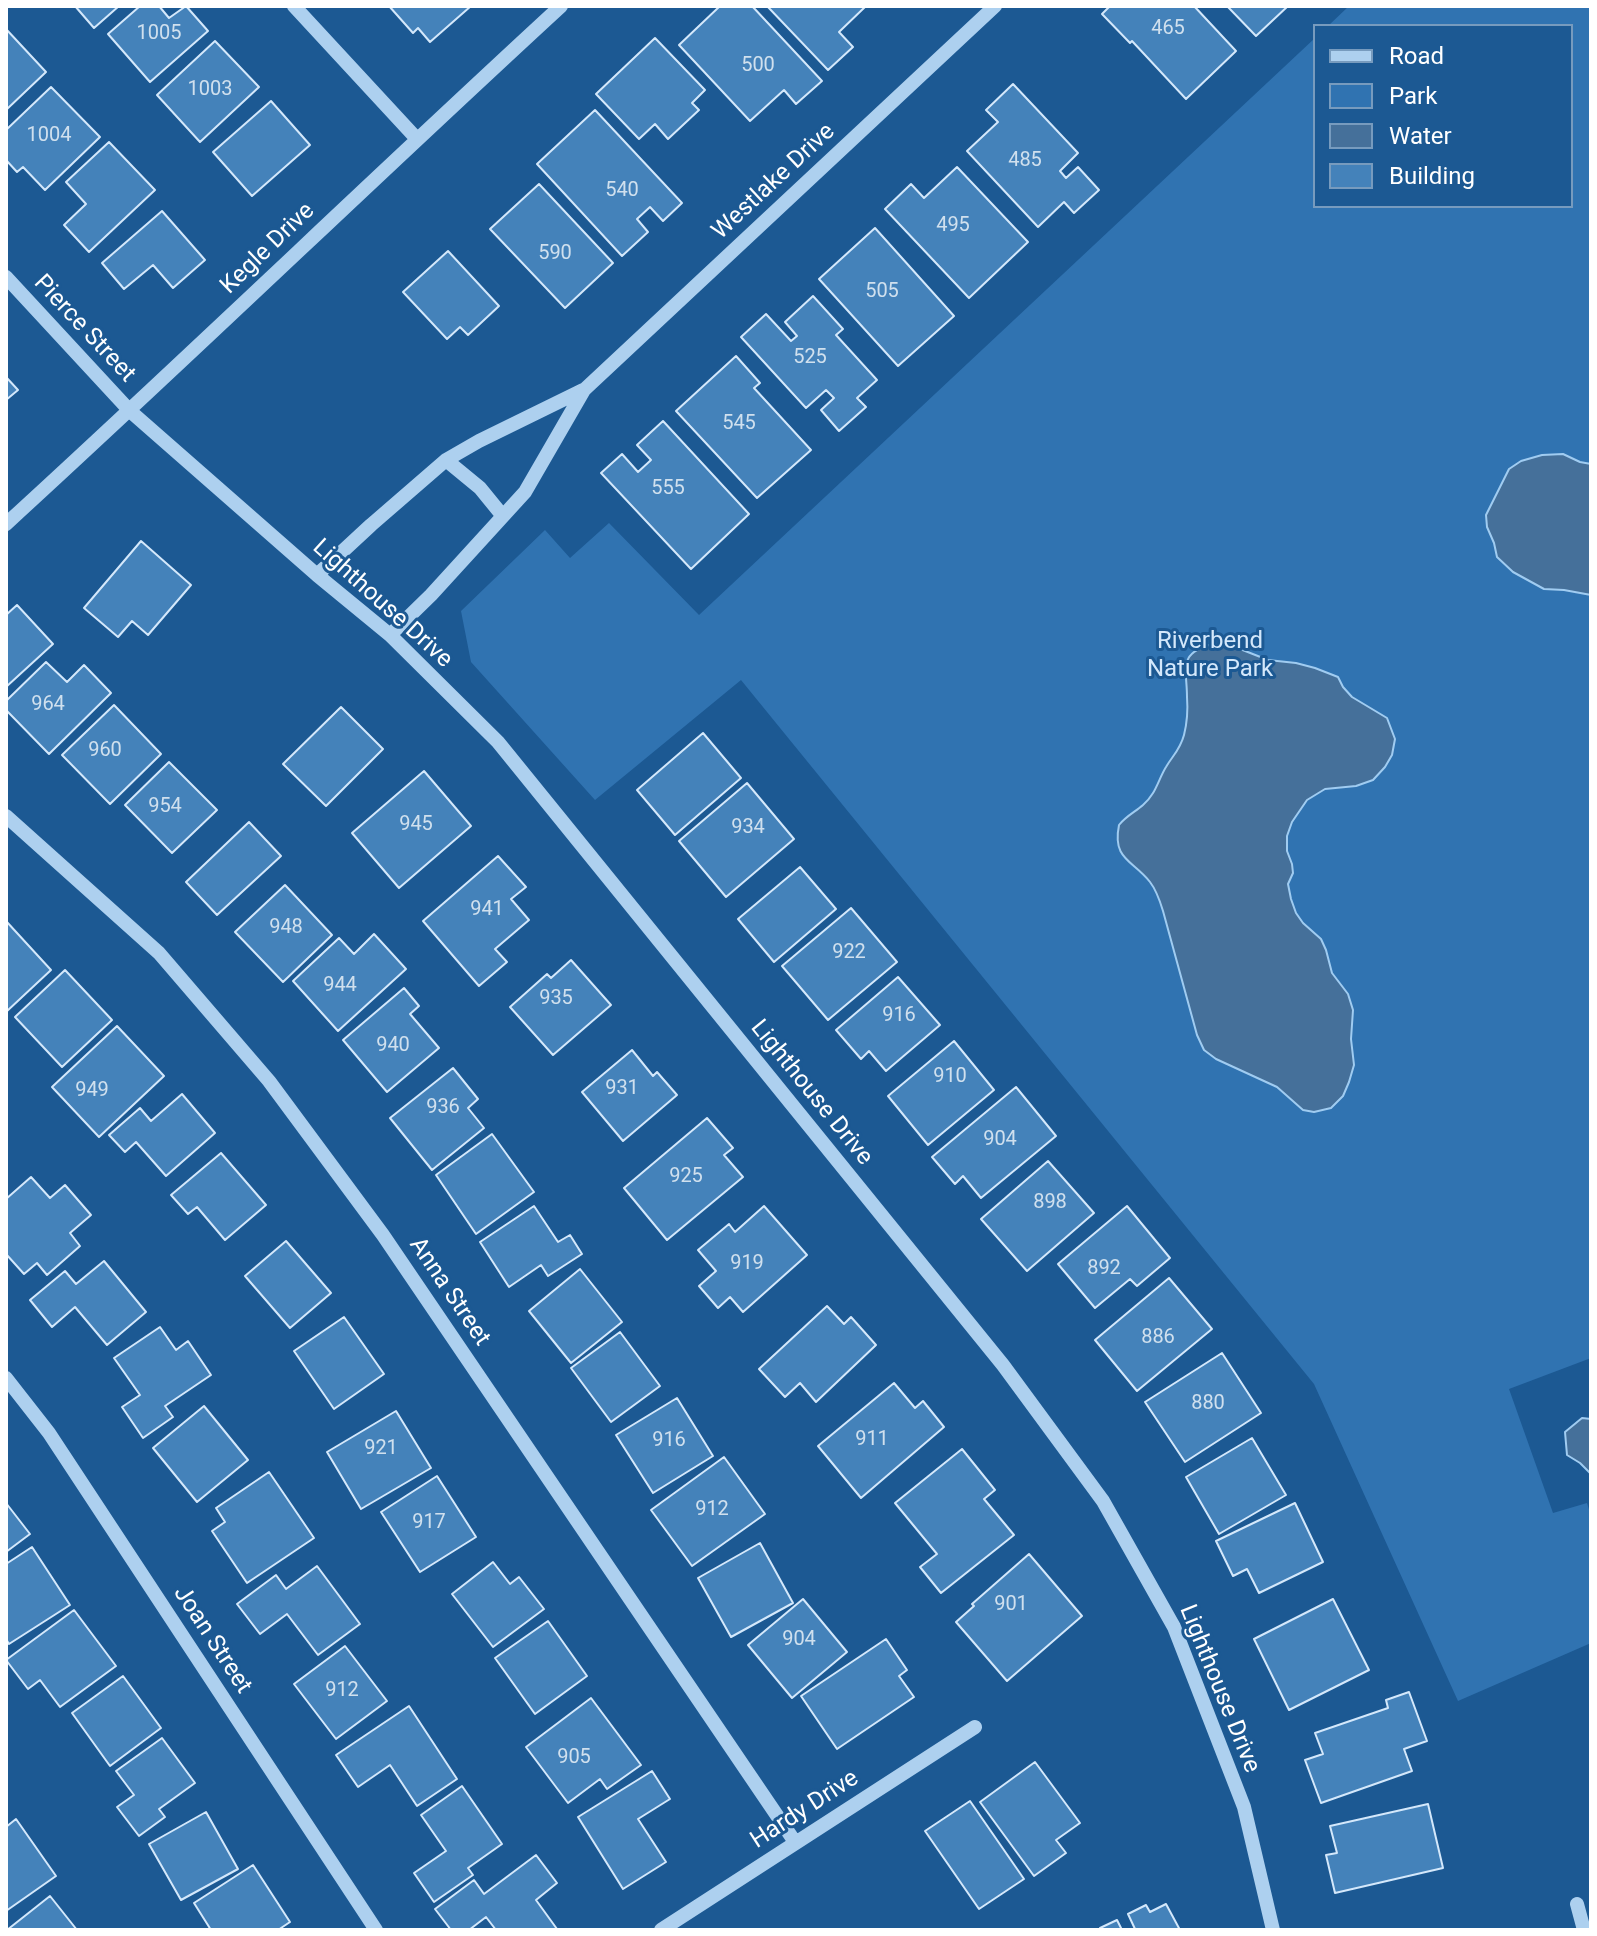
<!DOCTYPE html>
<style>
body{margin:0}
#map{position:relative;width:1597px;height:1936px;overflow:hidden;background:#1c5993;font-family:Roboto,sans-serif}
canvas{display:block}
.frame{position:absolute;inset:0;border:8px solid #fff;pointer-events:none}
.legend{position:absolute;left:1313px;top:24px;width:260px;height:184px;box-sizing:border-box;background:#1c5993;border:2px solid #779bbe;margin:0;padding:10px 14px;list-style:none;font-size:24px;color:#fff}
.legend li{display:flex;align-items:center;gap:16px;height:40px}
.legend b{width:40px;border:2px solid #779bbe}
</style>
<div id="map">
<canvas width="1597" height="1936"></canvas>
<div class="frame"></div>
<ul class="legend">
<li><b style="height:10px;background:#add0ef"></b>Road</li>
<li><b style="height:22px;background:#3073b1"></b>Park</li>
<li><b style="height:22px;background:#45709a"></b>Water</li>
<li><b style="height:22px;background:#4482ba"></b>Building</li>
</ul>
</div>
<script>
const g = document.querySelector('canvas').getContext('2d');
g.lineJoin = 'round';
function fill(path, color) { g.fillStyle = color; g.fill(path, 'evenodd'); }
function strokePath(path, color, width, dash) { g.strokeStyle = color; g.lineWidth = width; g.lineCap = dash ? 'butt' : 'round'; g.setLineDash(dash || []); g.stroke(path); }
function drawText(font, color, halo, rows, align = 'center') {
  g.font = font + ' Roboto,sans-serif'; g.lineWidth = 6; g.setLineDash([]); g.textBaseline = 'middle'; g.strokeStyle = halo; g.fillStyle = color; for (const [text, x, y, turn = 0] of rows) {
    g.save(); g.translate(x, y); g.rotate((+turn || 0) * Math.PI / 180); g.textAlign = isNaN(turn) ? turn : align; if (halo) g.strokeText(text, 0, 0); g.fillText(text, 0, 0); g.restore();
  }
}
fill(new Path2D(`
 M1349,6H1591V1358L1509,1389L1553,1513L1587,1503L1591,1516V1643L1458,1701L1314,1384L741,680L595,800L471,662L461,611L545,530L570,558L609,523L699,615L1315,38V206H1571V26H1328Z`), '#3073b1');
const water = new Path2D(`
 M1563,454L1580,462L1591,464V595L1564,590L1544,589L1513,572L1497,557L1494,543L1487,527L1486,515L1509,469L1521,461L1542,455Z
 M1213,644L1235,647L1268,660L1296,663L1315,668L1338,677L1343,687L1352,697L1387,718L1395,739L1392,755L1385,767L1373,780L1356,786L1325,789L1307,800L1292,822L1287,836V851L1292,864L1293,873L1288,884L1291,899L1296,913L1303,923L1321,939L1326,950L1332,973L1348,994L1353,1010L1351,1039L1354,1065L1349,1082L1343,1096L1331,1108L1314,1112L1303,1110L1277,1087L1216,1059L1204,1050L1197,1035L1163,911C1160,901 1157,891 1150,882C1133,860 1112,860 1119,825C1126,816 1135,812 1143,805C1156,794 1158,780 1166,767C1173,755 1180,750 1184,735C1187,723 1188,710 1187,697C1187,669 1177,653 1213,644Z
 M1582,1418L1591,1419V1474L1580,1463L1567,1455L1565,1432Z`);
fill(water, '#45709a');
strokePath(water, '#a0ccf1', 2);
const building = new Path2D(`
 M75,6H119L94,28Z
 M140,6H159L169,18L186,6L208,31L150,82L108,34Z
 M389,6H471L430,42L418,28L413,33Z
 M720,6H752L822,81L796,104L784,90L750,121L679,45Z
 M767,6H866L839,32L853,47L828,70Z
 M1110,6H1194L1236,51L1186,99L1132,41L1130,43L1102,14Z
 M1227,6H1288L1256,36Z
 M6,29L46,72L6,110Z
 M655,38L705,90L692,103L699,110L668,139L655,124L639,139L596,94Z
 M215,41L259,87L200,142L157,95Z
 M1013,84L1078,153L1060,171L1066,178L1078,167L1099,190L1074,213L1064,202L1038,227L967,151L998,122L986,110Z
 M51,87L100,137L45,190L23,167L17,172L6,160V130Z
 M271,101L310,145L252,196L213,152Z
 M595,110L682,203L663,221L650,207L637,219L648,232L622,256L537,164Z
 M109,142L155,190L89,252L64,225L86,204L66,182Z
 M957,167L1028,242L969,298L885,209L911,184L924,198Z
 M539,184L613,263L565,308L490,229Z
 M162,211L205,260L173,288L153,265L124,289L102,263Z
 M875,228L954,316L898,366L819,279Z
 M448,251L499,306L468,335L460,327L447,339L403,292Z
 M813,296L843,329L836,335L877,380L857,398L866,407L839,431L821,410L834,398L826,390L806,408L741,337L766,314L791,341L797,336L785,322Z
 M736,356L760,383L754,388L811,450L757,498L676,411Z
 M6,377L18,390L6,400Z
 M663,421L749,514L691,569L601,473L622,454L638,472L651,460L637,445Z
 M141,541L191,585L148,635L132,621L118,637L84,608Z
 M17,605L53,644L6,687V615Z
 M46,662L67,682L84,665L111,693L49,754L6,710V701Z
 M114,705L161,754L110,804L62,755Z
 M341,707L383,749L326,806L283,764Z
 M703,733L741,778L675,835L637,790Z
 M169,762L217,810L172,853L125,805Z
 M424,771L471,826L399,888L352,833Z
 M747,783L794,839L726,897L679,841Z
 M249,822L281,856L217,915L186,882Z
 M498,856L526,887L511,899L529,920L495,949L507,962L479,986L423,921Z
 M800,867L836,909L774,962L738,919Z
 M285,885L332,935L283,982L235,932Z
 M851,908L897,962L828,1020L782,966Z
 M6,921L51,970L6,1012Z
 M374,934L406,969L338,1031L293,981L339,938L354,954Z
 M571,960L611,1005L553,1055L510,1007L547,974L551,978Z
 M65,970L112,1020L62,1067L15,1017Z
 M898,977L940,1025L886,1071L869,1051L861,1059L836,1030Z
 M404,988L419,1006L410,1014L439,1048L387,1092L343,1040Z
 M117,1026L164,1076L99,1137L52,1087Z
 M954,1041L994,1090L928,1145L888,1096Z
 M632,1050L653,1076L657,1072L677,1095L623,1141L582,1092Z
 M453,1068L478,1099L468,1108L484,1128L432,1170L390,1118Z
 M1016,1087L1056,1136L981,1198L963,1176L955,1184L932,1157Z
 M182,1094L215,1133L166,1176L136,1142L125,1152L109,1135L140,1108L151,1121Z
 M707,1118L733,1148L724,1155L743,1177L667,1240L624,1188Z
 M492,1134L534,1192L476,1234L436,1175Z
 M221,1153L266,1205L225,1240L197,1207L188,1214L171,1195Z
 M1048,1161L1094,1213L1027,1271L981,1219Z
 M31,1177L50,1198L65,1185L91,1215L70,1233L80,1246L47,1275L37,1263L24,1274L6,1254V1199Z
 M534,1206L558,1242L570,1235L582,1254L548,1276L541,1265L509,1287L480,1242Z
 M764,1206L807,1255L743,1312L730,1297L718,1308L699,1286L716,1271L698,1250L729,1224L735,1232Z
 M1127,1206L1170,1258L1137,1286L1130,1279L1095,1308L1058,1264Z
 M286,1241L331,1293L290,1328L245,1276Z
 M104,1261L146,1312L107,1345L75,1307L52,1327L30,1300L65,1271L76,1284Z
 M580,1269L622,1322L571,1363L529,1311Z
 M1169,1278L1212,1329L1137,1391L1095,1340Z
 M827,1306L844,1324L851,1317L876,1345L816,1402L800,1383L785,1397L759,1369Z
 M344,1317L384,1374L334,1409L294,1351Z
 M160,1327L176,1350L188,1341L211,1375L165,1406L173,1417L143,1438L122,1407L140,1395L114,1358Z
 M620,1332L660,1386L611,1422L571,1368Z
 M1222,1353L1261,1413L1185,1462L1145,1402Z
 M894,1383L915,1408L923,1401L944,1427L861,1498L818,1446Z
 M677,1398L713,1456L653,1493L616,1435Z
 M204,1406L248,1460L197,1502L153,1448Z
 M396,1411L431,1468L361,1509L327,1452Z
 M1252,1438L1286,1495L1219,1534L1186,1477Z
 M962,1449L995,1490L984,1499L1014,1535L941,1593L920,1567L937,1554L895,1503Z
 M724,1457L765,1514L692,1566L651,1510Z
 M269,1472L314,1538L247,1583L212,1531L225,1522L216,1508Z
 M437,1476L476,1537L420,1572L381,1512Z
 M6,1503L30,1534L6,1552Z
 M1295,1503L1323,1562L1259,1593L1247,1569L1233,1576L1216,1541Z
 M760,1543L793,1603L731,1637L698,1578Z
 M32,1547L70,1605L9,1644L6,1639V1564Z
 M1029,1554L1082,1616L1007,1681L956,1622L974,1606L972,1604Z
 M493,1562L510,1584L519,1577L544,1609L493,1647L452,1594Z
 M317,1566L360,1624L318,1655L287,1614L260,1634L237,1604L276,1575L286,1589Z
 M803,1599L847,1652L792,1698L748,1645Z
 M1333,1599L1369,1670L1289,1710L1254,1639Z
 M74,1610L116,1666L60,1707L40,1680L28,1689L6,1660Z
 M548,1621L587,1676L535,1714L495,1658Z
 M886,1639L907,1670L899,1676L914,1697L837,1749L801,1696Z
 M345,1646L387,1701L336,1739L294,1684Z
 M123,1676L161,1728L110,1766L72,1713Z
 M1409,1692L1427,1741L1404,1749L1412,1771L1321,1803L1305,1760L1323,1754L1315,1733L1388,1708L1386,1700Z
 M591,1698L641,1765L607,1789L600,1779L568,1803L526,1747Z
 M409,1706L457,1779L417,1806L390,1765L358,1787L336,1755Z
 M162,1738L195,1783L159,1809L165,1817L139,1836L117,1807L134,1795L116,1771Z
 M1035,1762L1080,1823L1056,1840L1066,1853L1034,1876L980,1802Z
 M652,1771L670,1799L638,1819L666,1862L623,1889L578,1817Z
 M462,1786L502,1844L468,1868L473,1875L434,1902L414,1873L446,1851L421,1815Z
 M970,1801L1024,1879L979,1909L925,1831Z
 M1428,1804L1443,1868L1335,1893L1326,1855L1337,1853L1330,1826Z
 M206,1812L238,1869L181,1900L149,1844Z
 M16,1819L56,1876L6,1911V1827Z
 M536,1855L557,1883L536,1900L557,1929L556,1930H496L486,1917L469,1930H451L435,1909L474,1880L484,1894Z
 M253,1865L290,1922L278,1930H211L194,1903Z
 M50,1896L77,1930H7Z
 M1166,1904L1180,1930H1133L1135,1929L1128,1914L1146,1905L1150,1912Z
 M1117,1920L1122,1930H1099L1100,1928Z`);
fill(building, '#4482ba');
strokePath(building, '#d4e8fb', 2);
strokePath(new Path2D(`
 M294,6L417,139
 M6,277L130,411L317,575L390,635L498,742L1003,1365L1103,1501L1174,1627L1244,1807L1273,1930
 M446,460L480,488L502,515
 M6,524C193,353 375,177 561,6
 M317,575L371,525L446,460L479,441L583,390
 M390,635L431,595L525,492L584,390L995,6
 M6,816L159,953L269,1081L383,1235L795,1842
 M6,1378L49,1433L376,1930
 M1577,1904L1584,1930
 M661,1930L975,1727`), '#add0ef', 14);
drawText('20px', '#d0e0ee', null, [
 ["465",1168,29],
 ["1005",159,34],
 ["500",758,66],
 ["1003",210,90],
 ["1004",49,136],
 ["485",1025,161],
 ["540",622,191],
 ["495",953,226],
 ["590",555,254],
 ["505",882,292],
 ["525",810,358],
 ["545",739,424],
 ["555",668,489],
 ["964",48,705],
 ["960",105,751],
 ["954",165,807],
 ["945",416,825],
 ["934",748,828],
 ["941",487,910],
 ["948",286,928],
 ["922",849,953],
 ["944",340,986],
 ["935",556,999],
 ["916",899,1016],
 ["940",393,1046],
 ["910",950,1077],
 ["931",622,1089],
 ["949",92,1091],
 ["936",443,1108],
 ["904",1000,1140],
 ["925",686,1177],
 ["898",1050,1203],
 ["919",747,1264],
 ["892",1104,1269],
 ["886",1158,1338],
 ["880",1208,1404],
 ["911",872,1440],
 ["916",669,1441],
 ["921",381,1449],
 ["912",712,1510],
 ["917",429,1523],
 ["901",1011,1605],
 ["904",799,1640],
 ["912",342,1691],
 ["905",574,1758]
]);
drawText('24px', '#fff', '#1c5993', [
 ["Westlake Drive",774,182,-43],
 ["Kegle Drive",268,249,-44],
 ["Pierce Street",84,329,47],
 ["Lighthouse Drive",382,604,42],
 ["Lighthouse Drive",811,1093,51],
 ["Anna Street",449,1292,56],
 ["Joan Street",212,1640,57],
 ["Lighthouse Drive",1219,1689,68],
 ["Hardy Drive",805,1810,-33]
]);
drawText('24px', '#d4e8fb', '#1c5993', [
 ["Riverbend",1210,642],
 ["Nature Park",1210,670]
]);
</script>
